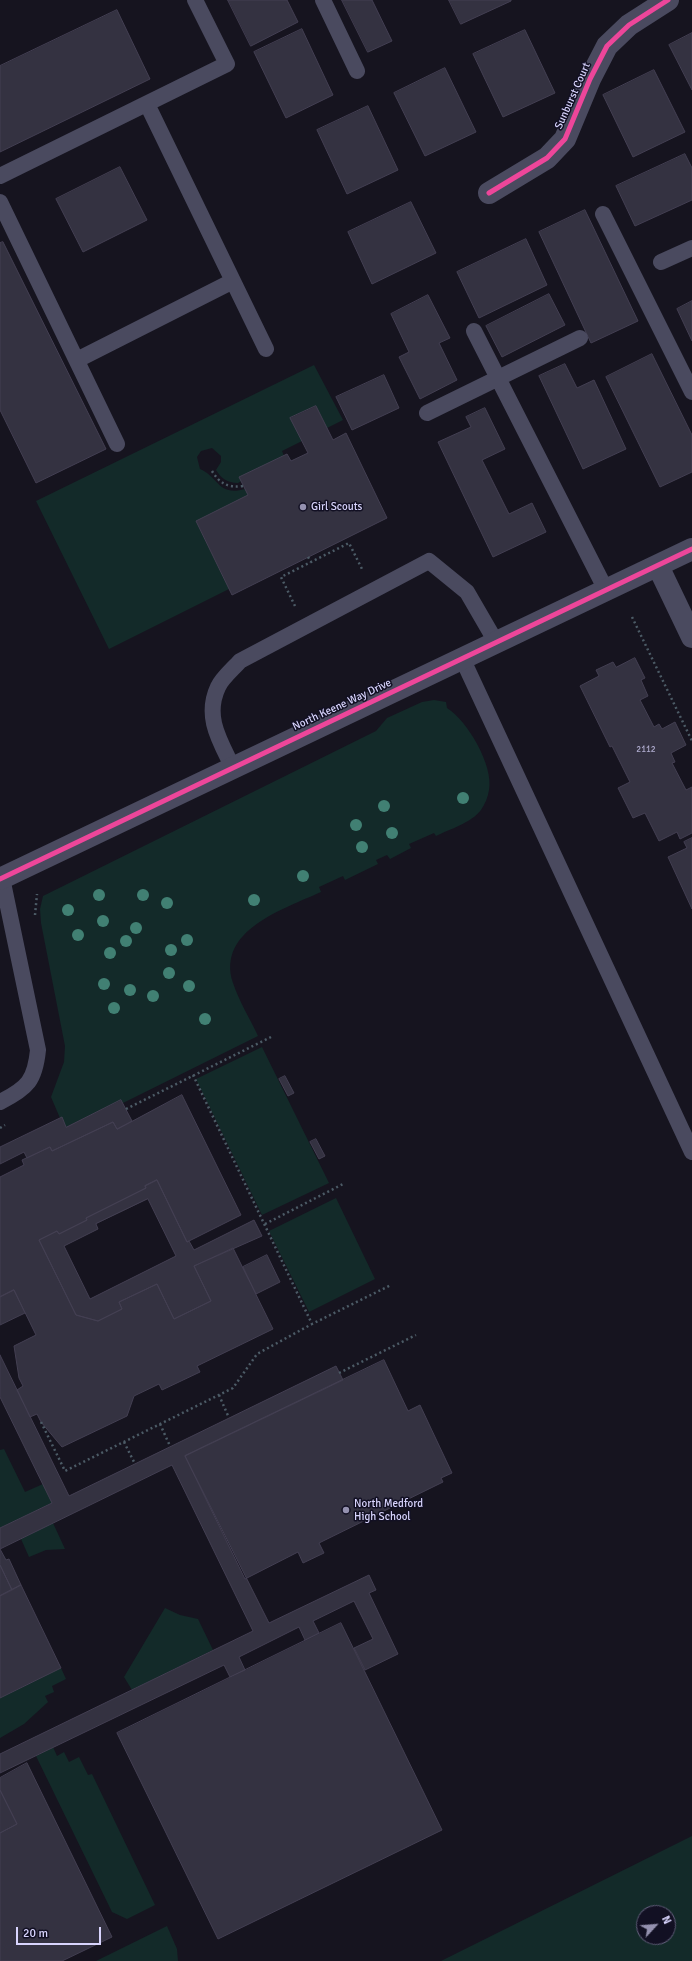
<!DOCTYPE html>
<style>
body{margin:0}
#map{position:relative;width:692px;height:1961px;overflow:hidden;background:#16141f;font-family:Signika,sans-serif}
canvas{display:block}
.north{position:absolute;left:636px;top:1905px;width:40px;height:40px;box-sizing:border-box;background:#121023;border:1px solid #615e7a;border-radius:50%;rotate:64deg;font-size:11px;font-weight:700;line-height:16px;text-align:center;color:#d8d4fd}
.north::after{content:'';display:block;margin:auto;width:14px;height:18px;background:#9491af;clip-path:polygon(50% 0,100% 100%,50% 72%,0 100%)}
.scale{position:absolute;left:16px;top:1927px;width:85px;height:18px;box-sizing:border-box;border:2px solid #d8d4fd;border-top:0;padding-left:5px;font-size:12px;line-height:14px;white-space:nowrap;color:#d8d4fd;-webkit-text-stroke:3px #121023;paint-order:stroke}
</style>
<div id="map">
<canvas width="692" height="1961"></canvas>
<div class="north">N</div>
<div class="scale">20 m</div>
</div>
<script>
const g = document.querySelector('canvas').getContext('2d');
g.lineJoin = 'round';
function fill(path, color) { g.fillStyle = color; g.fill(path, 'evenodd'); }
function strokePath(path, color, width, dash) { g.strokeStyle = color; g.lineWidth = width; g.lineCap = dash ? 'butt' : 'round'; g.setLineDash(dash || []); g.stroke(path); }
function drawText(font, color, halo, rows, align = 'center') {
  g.font = font + ' Signika,sans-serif'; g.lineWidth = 3; g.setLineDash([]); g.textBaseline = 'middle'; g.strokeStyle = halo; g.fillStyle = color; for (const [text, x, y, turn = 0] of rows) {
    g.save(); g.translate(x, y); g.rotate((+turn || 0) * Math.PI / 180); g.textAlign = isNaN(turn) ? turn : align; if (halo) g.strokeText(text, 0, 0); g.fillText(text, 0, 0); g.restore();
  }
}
fill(new Path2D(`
 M314,365L343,420L327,428L316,406L291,417L302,441L282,451L284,456L238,483C227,483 221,478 216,470L221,462V456L212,448L201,451L197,457L200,469C218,476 218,497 245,489L248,495L196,521L229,589L109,649L36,501Z
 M434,700L446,702L447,708C467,720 494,766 489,790C488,797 485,804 481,810C471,823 450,829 436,836L434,833L409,844L411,848L390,859L387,855L376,860L378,864L345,880L343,876L319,887L321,892C284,909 216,930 233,983C239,1001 250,1019 258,1036L123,1103L121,1100L66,1127L62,1118H60L51,1097L64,1062L65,1046L41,923L40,909L43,896L376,731L387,718L422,702Z
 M262,1047L329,1183L262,1215L196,1079Z
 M336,1198L375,1279L309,1312L269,1231Z
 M4,1449L25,1492L43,1484L52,1503L0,1528V1450Z
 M53,1523L65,1549L46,1550L29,1557L21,1539Z
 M165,1608L180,1615L198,1619L213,1650L132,1690L124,1677Z
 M61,1668L66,1679L52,1686L54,1692L45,1696L48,1702L24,1724L0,1738V1698Z
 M53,1747L57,1756L64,1752L69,1762L79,1757L88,1775L92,1774L155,1905L127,1919L112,1912L36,1756Z
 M692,1836V1961H441ZM644,1913H668V1937H644Z
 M167,1926L177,1949L178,1961H96Z`), '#132a29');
const building = new Path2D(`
 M228,0H287L298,22L251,46Z
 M342,0H372L392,41L368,52Z
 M449,0H511V1L461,24Z
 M117,10L150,79L0,152V66Z
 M302,29L333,95L286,118L254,52Z
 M525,30L555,93L503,117L473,54Z
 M692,33V90L669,45Z
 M445,68L476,132L425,156L394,93Z
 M654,70L685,132L633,157L603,95Z
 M368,106L398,170L347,194L317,130Z
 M685,154L692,168V200L635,226L616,186Z
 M120,167L147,220L83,252L56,199Z
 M411,202L436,253L372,284L348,232Z
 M585,210L638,321L591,343L539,232Z
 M526,239L547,285L479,318L457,272Z
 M3,242L106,449L36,483L0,410V243Z
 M549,294L565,325L502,357L486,326Z
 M428,295L450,338L439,343L457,380L420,399L399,357L409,352L391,314Z
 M692,301V341L677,309Z
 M652,354L692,435V472L660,487L606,377Z
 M565,364L577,388L594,380L626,449L583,469L539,376Z
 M384,375L399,408L352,430L336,397Z
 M316,406L333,440L346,433L387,518L232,595L196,521L248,495L239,477L287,454L291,461L308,453L290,418Z
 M485,408L505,449L482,460L509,514L532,503L546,532L493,557L438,442L471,427L466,417Z
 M635,658L645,678L641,680L648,696L640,700L654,727L659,724L662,729L675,722L686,745L671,753L675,762L672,763L686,790L692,787V833L680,839L677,832L659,841L645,813L633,818L618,788L630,782L612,746L610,747L580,686L599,676L596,670L613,662L616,667Z
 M692,838V909L668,857L687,848L684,842Z
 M285,1076L294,1093L288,1096L279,1079Z
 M182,1095L241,1215L187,1242L157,1180L145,1186L146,1188L86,1218L87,1220L59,1234L57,1231L39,1240L76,1315L98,1321L122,1309L119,1302L157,1284L174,1319L211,1301L194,1266L233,1248L273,1329L197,1366L200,1372L162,1390L159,1384L134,1396L127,1416L62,1447L41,1422L37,1414L30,1417L17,1390L23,1386L19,1378L14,1346L36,1335L14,1290L0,1297V1177L24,1165L22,1160L50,1147L52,1151L113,1122L117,1129Z
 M121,1100L132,1121L117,1129L113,1122L52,1151L50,1147L27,1158L24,1152L0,1164V1147L62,1117L66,1127Z
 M316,1139L325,1156L319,1159L310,1142Z
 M157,1180L187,1242L189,1241L194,1250L254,1220L262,1236L194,1266L211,1301L174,1319L157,1284L119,1302L122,1309L98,1321L76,1315L39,1240L57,1231L59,1234L87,1220L86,1218L146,1188L145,1186ZM148,1199L176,1256L90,1299L64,1246L98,1229L96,1224Z
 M267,1255L280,1282L256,1294L243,1267Z
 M14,1290L25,1313L0,1325V1297Z
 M0,1355L69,1496L336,1366L343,1380L185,1456L269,1623L369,1575L376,1590L369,1593L398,1654L365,1670L354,1648L373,1639L354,1601L313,1621L319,1633L305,1640L299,1627L239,1657L245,1670L230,1677L224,1665L0,1773V1754L253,1631L172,1465L0,1549V1528L52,1503L0,1397Z
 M384,1360L408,1411L420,1405L452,1473L441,1478L443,1482L319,1543L324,1553L303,1563L298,1552L245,1579L185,1456Z
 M0,1549L6,1560L9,1559L21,1585L12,1590L0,1565Z
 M0,1565L12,1590L0,1596Z
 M21,1585L61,1668L0,1698V1596Z
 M341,1623L442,1830L218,1939L117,1733Z
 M27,1763L112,1937L62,1961H0V1833L17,1824L0,1790V1778Z
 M0,1790L17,1824L0,1833Z`);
fill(building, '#343241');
strokePath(building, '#433f52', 1);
strokePath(new Path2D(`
 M212,471C220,484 228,488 243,486
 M308,557L311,562
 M295,606L281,577L349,543L363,571
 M632,617L692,741
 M35,915L37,894
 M193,1075L312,1324L391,1285
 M126,1109L271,1037
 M0,1128L5,1125
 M265,1224L343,1184
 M339,1373L416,1335
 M219,1395L229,1418
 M41,1422L65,1471L233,1388L257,1354L312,1324
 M160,1424L170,1446
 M124,1442L135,1464`), '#4c5b66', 2.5, [2, 3]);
strokePath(new Path2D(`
 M323,0L357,71
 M147,104L266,349
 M0,176L227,64L195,0
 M0,202L117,444
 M603,214L692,392
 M661,262L692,248
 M474,331L606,590
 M77,360L233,281
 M427,413L580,338
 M462,658L692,1152
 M233,768C220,741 204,717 218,687C222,678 233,669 240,661L429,561L467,592L496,642
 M0,1102C28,1088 35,1080 38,1050L2,878`), '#4a4a5f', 16);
strokePath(new Path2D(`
 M489,193L547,158L565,139L590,79L607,46L629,25L668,0
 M658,566L692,637
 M0,879L692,549`), '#4a4a5f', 22);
strokePath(new Path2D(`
 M489,193L547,158L565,139L590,79L607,46L629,25L668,0
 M0,879L692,549`), '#ed469a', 5);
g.fillStyle = '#418073';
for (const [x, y] of [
 [463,798],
 [384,806],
 [356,825],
 [392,833],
 [362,847],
 [303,876],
 [99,895],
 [143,895],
 [254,900],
 [167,903],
 [68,910],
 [103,921],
 [136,928],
 [78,935],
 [187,940],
 [126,941],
 [171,950],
 [110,953],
 [169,973],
 [104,984],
 [189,986],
 [130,990],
 [153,996],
 [114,1008],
 [205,1019]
]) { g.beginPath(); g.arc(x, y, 6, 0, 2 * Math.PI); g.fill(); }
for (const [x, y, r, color] of [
 [303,507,4,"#9491af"],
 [346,1510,4,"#9491af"]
]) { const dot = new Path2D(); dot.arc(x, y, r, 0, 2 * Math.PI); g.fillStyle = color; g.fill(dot); strokePath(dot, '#121023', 1.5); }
drawText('9px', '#afacce', null, [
 ["2112",646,750]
]);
drawText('11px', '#d8d4fd', '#121023', [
 ["Sunburst Court",573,96,-66],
 ["North Keene Way Drive",342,705,-25]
]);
drawText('11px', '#d8d4fd', '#121023', [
 ["Girl Scouts",311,507],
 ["North Medford",354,1504],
 ["High School",354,1517]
], 'left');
</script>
